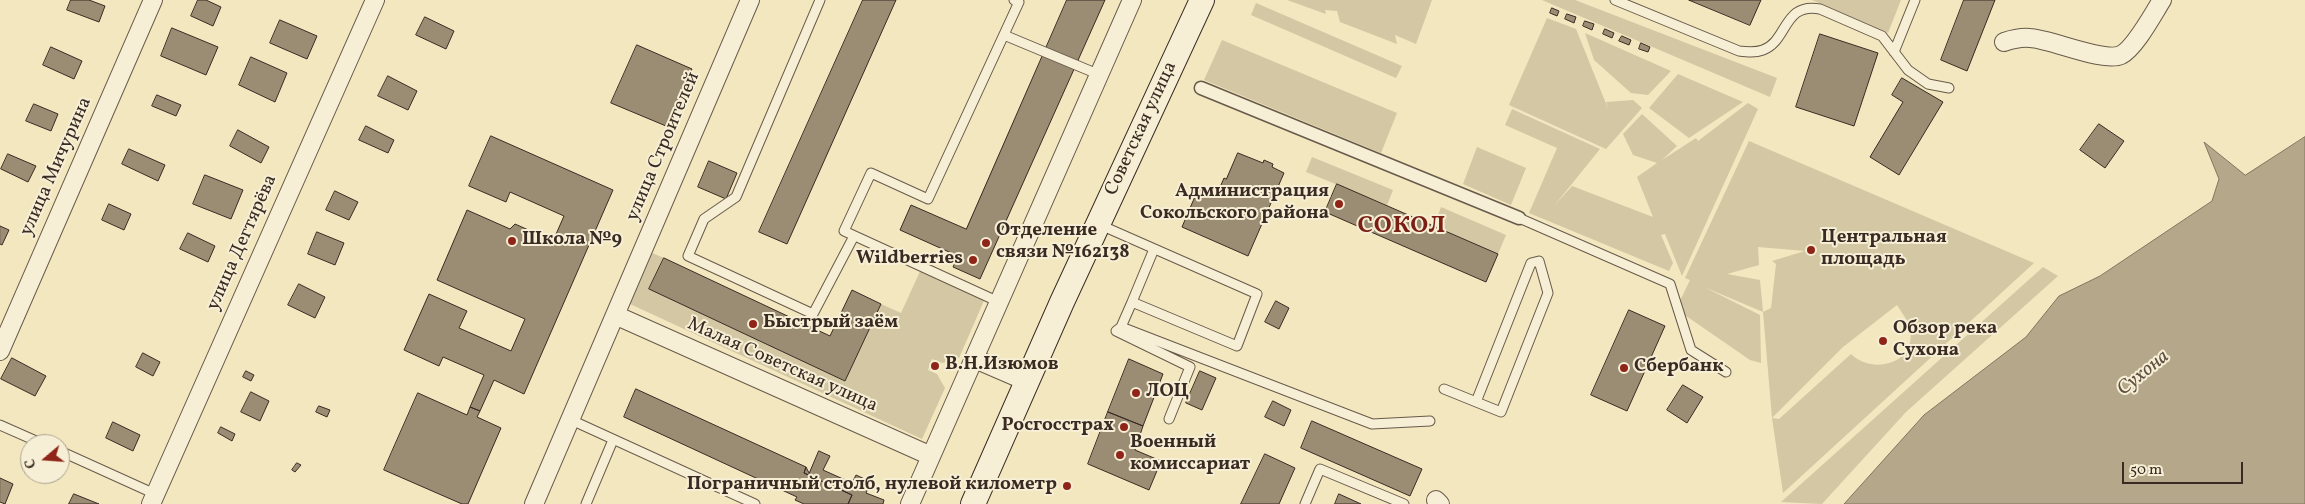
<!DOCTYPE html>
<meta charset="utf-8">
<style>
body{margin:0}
#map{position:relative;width:2305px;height:504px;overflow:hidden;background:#f3e7bf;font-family:Vollkorn,serif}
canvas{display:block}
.north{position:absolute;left:20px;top:434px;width:50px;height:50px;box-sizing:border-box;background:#f7efd5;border:1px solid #aba18e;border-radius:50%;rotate:252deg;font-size:14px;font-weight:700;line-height:20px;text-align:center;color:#392b23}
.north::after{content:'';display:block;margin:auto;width:18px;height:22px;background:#8f2418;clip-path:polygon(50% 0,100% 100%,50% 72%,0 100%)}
.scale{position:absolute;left:2122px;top:462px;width:121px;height:22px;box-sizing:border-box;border:2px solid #392b23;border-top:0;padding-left:6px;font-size:15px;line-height:18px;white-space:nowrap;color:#392b23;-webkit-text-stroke:4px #f7efd5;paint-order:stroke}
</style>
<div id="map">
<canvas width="2305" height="504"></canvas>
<div class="north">С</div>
<div class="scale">50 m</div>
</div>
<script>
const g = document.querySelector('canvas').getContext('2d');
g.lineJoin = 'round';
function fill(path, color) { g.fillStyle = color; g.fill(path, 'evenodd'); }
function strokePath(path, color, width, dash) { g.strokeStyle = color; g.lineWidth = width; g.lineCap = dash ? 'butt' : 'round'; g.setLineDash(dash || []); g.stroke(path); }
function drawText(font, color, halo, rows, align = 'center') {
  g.font = font + ' Vollkorn,serif'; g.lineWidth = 4; g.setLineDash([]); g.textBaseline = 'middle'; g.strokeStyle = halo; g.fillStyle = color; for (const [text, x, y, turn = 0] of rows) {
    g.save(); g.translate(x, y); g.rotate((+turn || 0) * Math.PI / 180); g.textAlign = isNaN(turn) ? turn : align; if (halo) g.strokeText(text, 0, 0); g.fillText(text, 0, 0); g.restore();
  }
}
fill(new Path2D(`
 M1287,0H1432L1416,44L1395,35L1397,44L1340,22L1337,11L1325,10L1326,14Z
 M1542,0H1575L1777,78L1770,97Z
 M1812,0H1901L1888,33Z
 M1256,3L1402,66L1396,78L1251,15Z
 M1547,18L1576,29L1609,111L1606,102L1633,100L1642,108L1606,149L1509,105Z
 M1585,33L1671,71L1648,95L1631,93L1594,60Z
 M1222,40L1397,113L1381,153L1204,80Z
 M1678,74L1743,102L1689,138L1649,108Z
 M1748,103L1758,109L1682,276L1665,234L1661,235L1673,263L1669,271L1529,213L1557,148L1505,125L1512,109L1600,149L1554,206L1572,186L1653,217L1637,177L1657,163L1633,155L1623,134L1642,114L1677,146L1662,160L1696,138L1698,141Z
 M1749,141L2034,263L1783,493L1772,418L1763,312L1704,287L1760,315L1761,363L1750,360L1676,309L1690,280L1685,278ZM1758,247L1805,251L1772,261L1776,264L1771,308L1763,312L1760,280L1727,274L1759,265ZM1897,305C1901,312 1909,321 1910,329C1917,364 1872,375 1851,354L1779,419L1772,418L1843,347Z
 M1477,147L1526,168L1511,205L1463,184Z
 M1312,157L1393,190L1387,205L1306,172Z
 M1441,207L1506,235L1498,254L1434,226Z
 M652,253L664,258L649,288L845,381L881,304L901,313L922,267L986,296L959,358L942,363L932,359L928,370L937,374L945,388L922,439L630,304Z
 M2043,267L2058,276L1906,412L1822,504L1781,502Z`), '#d3c7a4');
const water = new Path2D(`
 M2305,137V504H1844L1924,415L2026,337L2059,296L2100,276L2212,201L2219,179L2204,142L2245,175Z`);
fill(water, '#b4a78a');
strokePath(water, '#837561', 1);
const building = new Path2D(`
 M71,0H89L105,6L99,22L67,10Z
 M198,0H206L221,7L213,26L191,16Z
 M863,0H896L787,244L759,232Z
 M1067,0H1105L980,279L953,267L958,256L900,230L911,205L966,229Z
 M1689,0H1761L1750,25Z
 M1964,0H1995L1967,71L1941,60Z
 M1552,8L1559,11L1557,16L1550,13Z
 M1567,14L1576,17L1574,23L1565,19Z
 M425,17L454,31L446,49L416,35Z
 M280,20L317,36L307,59L270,43Z
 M1585,21L1594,24L1592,30L1583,26Z
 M172,28L218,47L206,75L161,56Z
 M1605,29L1614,33L1612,38L1603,34Z
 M1820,34L1878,53L1854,126L1796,107Z
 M1622,36L1631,40L1629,45L1619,41Z
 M1641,43L1650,47L1648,52L1639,49Z
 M637,45L692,69L666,126L611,103Z
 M51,47L82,61L74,79L43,65Z
 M251,57L287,73L275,102L239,85Z
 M388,76L417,91L408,110L378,96Z
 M1902,78L1943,102L1899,175L1870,157L1903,102L1892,95Z
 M157,95L181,105L176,116L152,106Z
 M34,104L58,114L51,131L26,121Z
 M2099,124L2124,141L2105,168L2080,150Z
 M366,126L394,140L388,153L359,140Z
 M238,130L269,147L261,163L230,146Z
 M491,136L613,190L524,394L494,380L480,411L470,407L484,375L443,357L439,366L404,350L429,294L467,311L459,328L511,351L525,319L437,280L467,210L510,229L515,224L553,241L564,216L510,192L506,202L469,186Z
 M129,149L165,165L158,181L122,164Z
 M1238,153L1263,163L1264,160L1273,164L1272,167L1284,173L1248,256L1182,227L1199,187L1217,194L1224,178L1226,179Z
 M8,154L36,166L28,182L1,169Z
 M709,161L737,173L726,199L698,187Z
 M205,175L243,190L231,219L193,204Z
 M1337,184L1498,254L1486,282L1325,212Z
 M335,191L358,202L349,220L326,210Z
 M109,204L131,214L124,230L102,220Z
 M0,226L9,230L2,245L0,244Z
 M317,232L344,243L335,265L308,254Z
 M188,233L215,246L208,262L180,249Z
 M664,258L830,336L852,290L881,304L845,381L649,289Z
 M299,284L325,297L315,318L288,305Z
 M1276,301L1289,308L1279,329L1265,322Z
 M1629,310L1665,326L1627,411L1591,395Z
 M143,353L160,362L153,376L136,367Z
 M12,358L46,376L35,396L1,379Z
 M1129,359L1163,374L1143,426L1108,412Z
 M246,371L254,375L251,381L243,377Z
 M1200,371L1216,378L1202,410L1186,403Z
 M1683,385L1703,397L1687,423L1667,410Z
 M636,389L806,467L804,473L852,495L848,504H804L795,500L797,497L624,417Z
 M251,392L269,401L260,421L241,412Z
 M418,393L467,415L470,407L480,411L477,417L501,428L468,504H462L384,470Z
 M1273,401L1291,410L1284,426L1265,417Z
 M319,406L330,410L327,417L316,412Z
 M1108,412L1143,426L1135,450L1161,461L1149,490L1088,464Z
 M1312,421L1422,469L1410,496L1301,448Z
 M113,422L140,435L133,451L106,438Z
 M221,427L235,434L232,441L218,433Z
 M819,451L830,456L823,470L852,483L856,475L871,482L866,493L884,500L883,504H848L852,495L804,473L806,467L809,473Z
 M1265,454L1295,468L1279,504H1241Z
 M297,463L301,465L295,472L292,470Z
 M0,478L13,484L5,504L0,502Z
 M74,494L99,504H69Z
 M1339,494L1361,504H1335Z`);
fill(building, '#9a8d74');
strokePath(building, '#392b23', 1);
const service = new Path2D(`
 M820,0L736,197L704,219L688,256L813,314L854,236
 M1615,0L1739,51C1747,52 1755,53 1763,50C1788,41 1783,2 1820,9L1882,36L1908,70L1928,84L1949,88
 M1004,35L1100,75
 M1894,52L1915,0
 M1519,218L1670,284L1691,350L1726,372
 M1098,224L1257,294L1237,346L1132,302L1154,249
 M999,302L844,231L871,173L928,199L1019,2L1014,0
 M1132,302L1121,327L1116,331L1190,367L1169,419
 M1121,327L1372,424L1430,421
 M1444,389L1501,412L1548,293L1539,261L1531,263L1476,402
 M569,419L755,504
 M0,425L43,444
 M60,451L155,494
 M586,504L613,440
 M1305,504L1320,469L1404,504`);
const pedestrian = new Path2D(`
 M1201,88L1519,218`);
const minor = new Path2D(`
 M2004,42C2013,39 2020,37 2030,38C2051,39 2104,63 2121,55C2135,48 2153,14 2162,0
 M615,315L931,456
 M0,351L153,0
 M975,359L1026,381
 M1436,500L1440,504
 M151,504L375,0
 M534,504L750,0
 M910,504L1132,0`);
const secondary = new Path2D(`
 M973,504L1062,302L1202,0`);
strokePath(service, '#685a4a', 11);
strokePath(pedestrian, '#685a4a', 15);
strokePath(minor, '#685a4a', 20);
strokePath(secondary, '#392b23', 26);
strokePath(service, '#f7efd5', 9);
strokePath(pedestrian, '#f7efd5', 12);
strokePath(minor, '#f7efd5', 18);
strokePath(secondary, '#f7efd5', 24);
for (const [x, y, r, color] of [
 [1339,204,5,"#8f2418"],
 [512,241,5,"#8f2418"],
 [986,243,5,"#8f2418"],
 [1811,250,5,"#8f2418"],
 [973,260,5,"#8f2418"],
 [753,324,5,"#8f2418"],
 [1883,341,5,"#8f2418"],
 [935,366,5,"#8f2418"],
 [1624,368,5,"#8f2418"],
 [1136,393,5,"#8f2418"],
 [1124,427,5,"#8f2418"],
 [1120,455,5,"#8f2418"],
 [1067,486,5,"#8f2418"]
]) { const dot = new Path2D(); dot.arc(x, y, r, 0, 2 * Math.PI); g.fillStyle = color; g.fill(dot); strokePath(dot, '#f7efd5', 2); }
drawText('19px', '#392b23', '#f7efd5', [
 ["Советская улица",1142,129,-65],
 ["улица Строителей",664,147,-67],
 ["улица Мичурина",57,167,-66],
 ["улица Дегтярёва",243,243,-66],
 ["Малая Советская улица",782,366,24]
]);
drawText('bold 19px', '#392b23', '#f7efd5', [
 ["Администрация",1329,193,"right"],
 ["Сокольского района",1329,215,"right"],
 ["Отделение",996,232],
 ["связи №162138",996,254],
 ["Центральная",1821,239],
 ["площадь",1821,261],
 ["Школа №9",522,241],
 ["Wildberries",963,260,"right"],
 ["Быстрый заём",763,324],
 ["Обзор река",1893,330],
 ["Сухона",1893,352],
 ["В.Н.Изюмов",945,366],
 ["Сбербанк",1634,368],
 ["ЛОЦ",1146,393],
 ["Росгосстрах",1114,427,"right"],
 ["Военный",1130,444],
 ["комиссариат",1130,466],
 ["Пограничный столб, нулевой километр",1057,486,"right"]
], 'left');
drawText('italic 20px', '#5e5042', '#f7efd5', [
 ["Сухона",2144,374,-39]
]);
g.letterSpacing = '1px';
drawText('bold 24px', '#7a1f14', '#f7efd5', [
 ["СОКОЛ",1402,228]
]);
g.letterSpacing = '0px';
</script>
